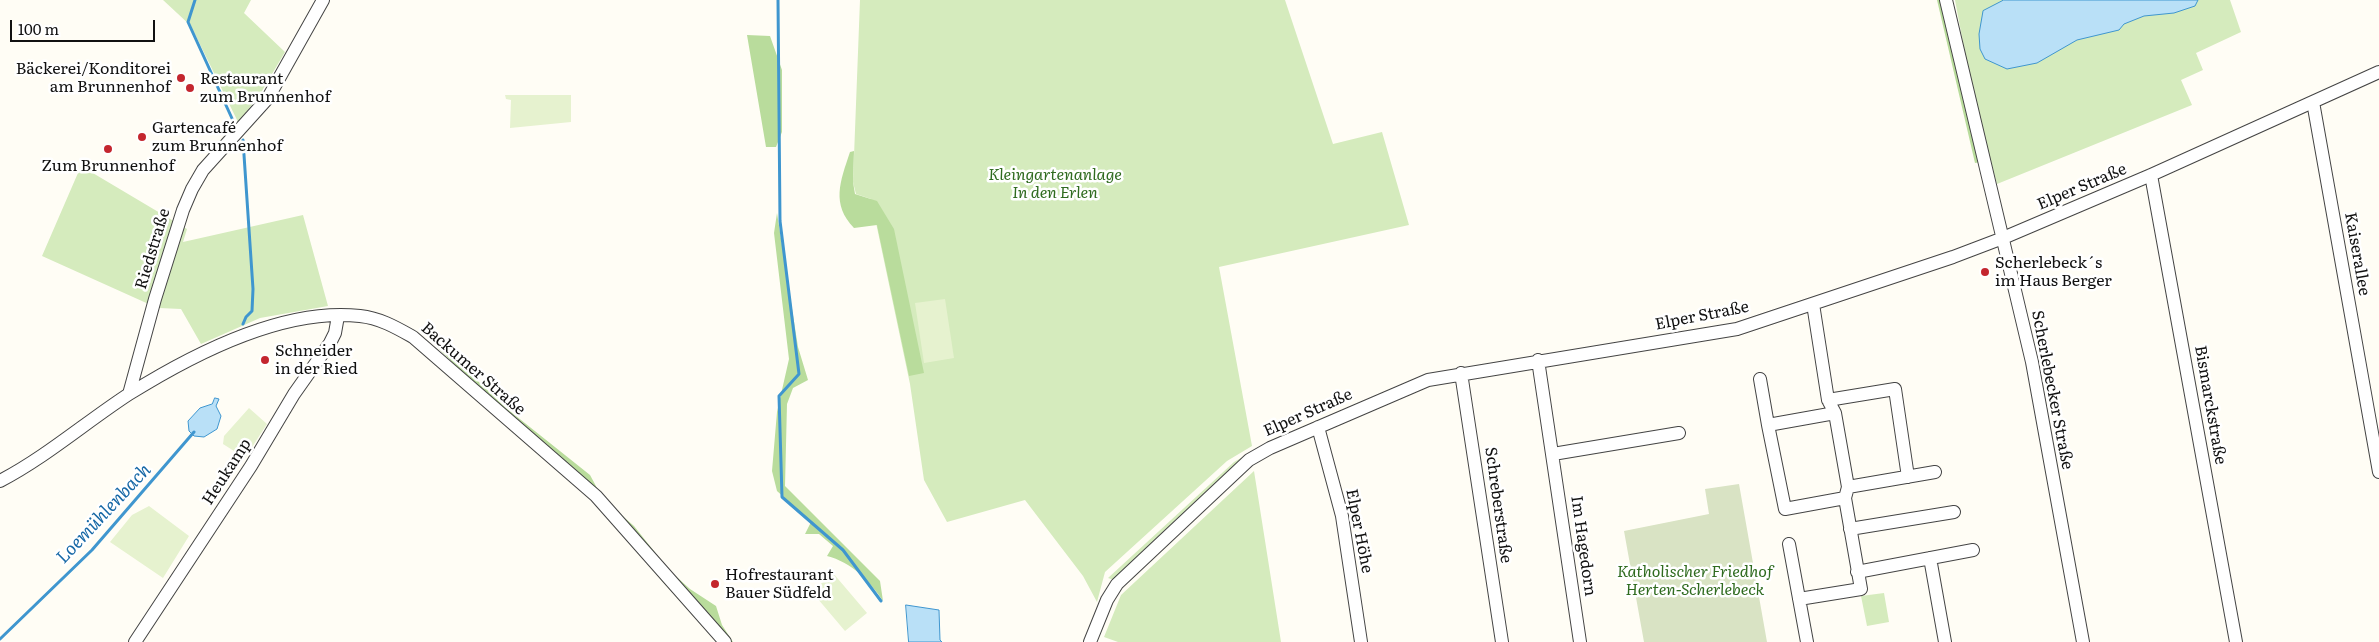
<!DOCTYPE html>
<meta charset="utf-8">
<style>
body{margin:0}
#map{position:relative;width:2379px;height:642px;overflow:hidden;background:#fffdf5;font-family:Literata,serif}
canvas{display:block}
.scale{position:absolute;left:10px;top:20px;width:145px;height:22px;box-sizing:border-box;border:2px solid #111;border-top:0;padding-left:6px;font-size:15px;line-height:18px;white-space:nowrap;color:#111;-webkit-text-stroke:4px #fff;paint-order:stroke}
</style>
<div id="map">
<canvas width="2379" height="642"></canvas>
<div class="scale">100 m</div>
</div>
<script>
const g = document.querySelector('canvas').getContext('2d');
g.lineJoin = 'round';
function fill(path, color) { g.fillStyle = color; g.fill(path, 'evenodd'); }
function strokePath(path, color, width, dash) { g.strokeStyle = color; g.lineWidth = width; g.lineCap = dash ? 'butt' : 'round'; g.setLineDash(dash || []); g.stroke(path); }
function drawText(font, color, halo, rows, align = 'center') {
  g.font = font + ' Literata,serif'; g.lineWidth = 5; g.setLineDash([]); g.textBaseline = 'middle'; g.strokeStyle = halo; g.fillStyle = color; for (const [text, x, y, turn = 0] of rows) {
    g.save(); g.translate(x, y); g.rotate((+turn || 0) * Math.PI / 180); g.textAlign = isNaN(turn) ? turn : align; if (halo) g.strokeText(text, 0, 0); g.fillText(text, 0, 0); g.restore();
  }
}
fill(new Path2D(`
 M163,0H251L244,13L285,52L259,96L238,122L191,26Z
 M860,0H1285L1333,144L1382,132L1409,225L1219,267L1252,446L1227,461L1105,572L1097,602L1083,576L1025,500L947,522L924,480L910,384L871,199L856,194L853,182Z
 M1955,0H2230L2241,32L2196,53L2203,70L2181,80L2192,105L1997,184L1973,96Z
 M81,166L187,229L183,242L303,215L328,306L260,318L201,344L181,309L159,308L153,306L42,256Z
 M1325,417V420L1270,443L1114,580L1108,578L1234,462L1267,443Z
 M1254,471L1281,642H1118L1104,637L1121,595Z
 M1884,593L1889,622L1867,626L1861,596Z`), '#d5ebbd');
fill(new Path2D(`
 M1937,0H1943L1981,162L1975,163Z
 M747,35L770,36L782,70V132L776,147H766Z
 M854,151L853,182L855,194L877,201L894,229L924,373L909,376L877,225L854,228C831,204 840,182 850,152Z
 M777,213L798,347L808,380L793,388L787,404L785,486L880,581L883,601C870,581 851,562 827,556L833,546L819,534H805L811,522L777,491L772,471L777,412L789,359L774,233Z
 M440,345L506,408L590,475L603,499L634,526L669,570L690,589L716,606L722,625L733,642H717L662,581L627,535L439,349Z`), '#b9dc9c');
fill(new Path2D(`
 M1739,484L1767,642H1644L1624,531L1709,514L1705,489Z`), '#d9e3c4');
fill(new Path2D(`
 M505,95H571V122L510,128L511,100L506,99Z
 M945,299L954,358L924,363L915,303Z
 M249,408L267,424L245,458L223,444L224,436Z
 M149,506L189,536L163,578L110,542L132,515Z
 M833,573L867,613L845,631L812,592Z`), '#e6f2cf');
const water = new Path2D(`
 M2004,0H2198L2195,6L2174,13L2144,16L2124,24L2119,30L2077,40L2037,63L2007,69L1985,59L1980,49L1979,34L1983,11Z
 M215,398L219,399L216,406L221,416L217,429L204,437L194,436L189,431L188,421L200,408L212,404Z
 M906,605L939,610L940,640L942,642H909Z`);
fill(water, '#b9e0f7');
strokePath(water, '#3f96cf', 1);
strokePath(new Path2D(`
 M195,0L188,22L235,125
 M778,0L780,221L799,374L779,396L782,497L843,550L881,601
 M243,140L253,289L252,311L246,317L243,324
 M0,639L92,550L194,432`), '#3f96cf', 3);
const minor = new Path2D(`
 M1946,0L2032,362L2083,642
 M2313,102L2379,472
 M2151,175L2236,642
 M1538,360L1580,642
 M1461,373L1502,642
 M1760,379L1768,425
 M129,394L155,299L183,210L192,189L203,170L268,98L323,0
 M1828,400L1895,389L1908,477
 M1835,413L1768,425L1785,509L1845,498
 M1318,427L1342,516L1361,642
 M1553,454L1679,433
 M0,481C46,457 86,422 129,394C193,354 283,307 360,316C380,318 397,328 413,337L596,496L725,642
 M1848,487L1935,472
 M1850,529L1954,512
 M1789,544L1807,642
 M1930,558L1945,642
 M1857,572L1973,550
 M1799,599L1861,589L1845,498L1848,487L1835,413L1828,400L1813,304
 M135,642L251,466L294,394L330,343L335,333L338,316
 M1090,642L1107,600L1117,584L1249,460L1270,448L1428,380L1737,329L1953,257L2003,238L2151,175L2379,72`);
strokePath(minor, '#444', 14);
strokePath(minor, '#fff', 12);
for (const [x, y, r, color] of [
 [181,78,5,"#c4262e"],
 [190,88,5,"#c4262e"],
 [142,137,5,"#c4262e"],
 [108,149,5,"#c4262e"],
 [1985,272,5,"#c4262e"],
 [265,360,5,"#c4262e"],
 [715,584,5,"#c4262e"]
]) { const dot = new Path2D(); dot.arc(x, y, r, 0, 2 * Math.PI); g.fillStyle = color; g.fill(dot); strokePath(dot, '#fff', 2); }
drawText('16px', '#111', '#fff', [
 ["Bäckerei/Konditorei",171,69,"right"],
 ["am Brunnenhof",171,87,"right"],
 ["Restaurant",200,79],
 ["zum Brunnenhof",200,97],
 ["Gartencafé",152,128],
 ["zum Brunnenhof",152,146],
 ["Zum Brunnenhof",108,166,"center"],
 ["Scherlebeck´s",1995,263],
 ["im Haus Berger",1995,281],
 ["Schneider",275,351],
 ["in der Ried",275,369],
 ["Hofrestaurant",725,575],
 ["Bauer Südfeld",725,593]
], 'left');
drawText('italic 16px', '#2f6b1f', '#fff', [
 ["Kleingartenanlage",1055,175],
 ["In den Erlen",1055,193],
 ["Katholischer Friedhof",1695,572],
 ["Herten-Scherlebeck",1695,590]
]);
drawText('16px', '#111', '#fff', [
 ["Elper Straße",2082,187,-23],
 ["Riedstraße",153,249,-73],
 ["Kaiserallee",2357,254,80],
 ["Elper Straße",1702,316,-11],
 ["Backumer Straße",473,369,41],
 ["Scherlebecker Straße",2052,390,79],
 ["Bismarckstraße",2210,405,80],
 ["Elper Straße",1308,413,-24],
 ["Heukamp",227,472,-57],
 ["Schreberstraße",1498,505,82],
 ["Elper Höhe",1359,531,79],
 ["Im Hagedorn",1583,546,82]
]);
drawText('italic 18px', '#1768a6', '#fff', [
 ["Loemühlenbach",104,514,-47]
]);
</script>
